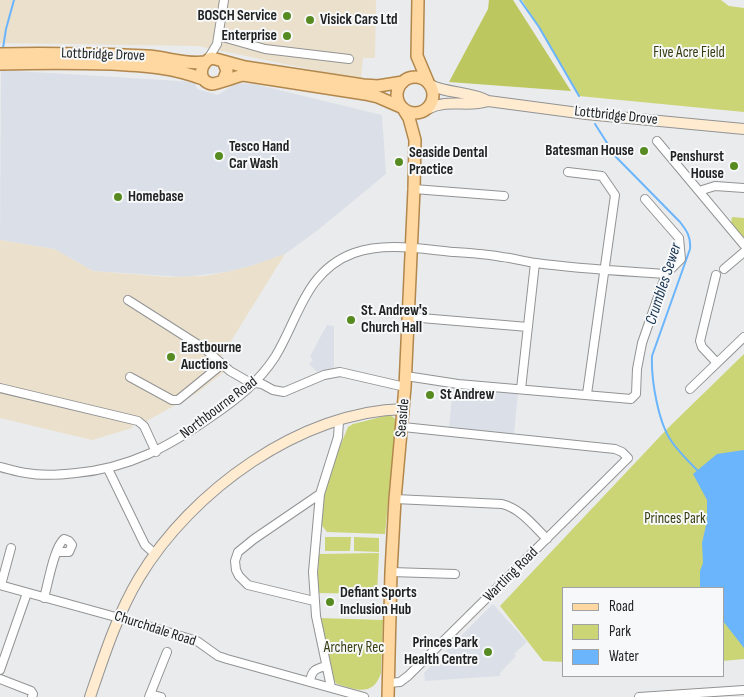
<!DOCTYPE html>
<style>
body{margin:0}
#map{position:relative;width:744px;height:697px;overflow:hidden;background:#eaebec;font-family:"Sofia Sans Condensed",sans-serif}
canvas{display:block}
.legend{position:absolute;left:562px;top:587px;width:162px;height:90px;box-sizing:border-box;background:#f7f8f9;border:1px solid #a1a2a3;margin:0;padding:6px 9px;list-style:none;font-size:15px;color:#212222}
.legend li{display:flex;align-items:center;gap:10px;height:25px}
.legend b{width:25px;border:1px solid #a1a2a3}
</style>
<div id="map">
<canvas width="744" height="697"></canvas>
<ul class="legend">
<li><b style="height:6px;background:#ffd7a1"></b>Road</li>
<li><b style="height:14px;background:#cbd576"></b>Park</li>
<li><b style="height:14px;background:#6bb5fd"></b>Water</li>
</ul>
</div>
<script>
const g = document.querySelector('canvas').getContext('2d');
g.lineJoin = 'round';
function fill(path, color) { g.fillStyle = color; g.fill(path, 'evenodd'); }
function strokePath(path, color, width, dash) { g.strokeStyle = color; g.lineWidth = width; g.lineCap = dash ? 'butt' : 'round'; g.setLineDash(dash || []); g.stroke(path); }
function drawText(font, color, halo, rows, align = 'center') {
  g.font = font + ' "Sofia Sans Condensed",sans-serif'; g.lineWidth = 4; g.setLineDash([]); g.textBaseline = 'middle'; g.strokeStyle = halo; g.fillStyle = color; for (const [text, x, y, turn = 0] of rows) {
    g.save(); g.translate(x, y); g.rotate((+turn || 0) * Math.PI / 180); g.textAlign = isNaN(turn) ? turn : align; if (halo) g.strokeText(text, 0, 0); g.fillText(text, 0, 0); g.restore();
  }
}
fill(new Path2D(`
 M1,70L195,82L197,89L218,95L236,83L254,84L382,115L386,174L318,230L285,254L251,266L227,272L183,277L93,271L54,249L0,240Z
 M327,325L334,326V368L317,372L309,364L313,360L310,356Z
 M453,386L518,392L514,434L449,428Z
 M493,604L527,642L514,654L516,656L500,673V676L425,681L424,673Z`), '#dbe0e8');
fill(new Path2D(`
 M0,0H376L375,58H363L361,78L328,73L198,46L0,43Z
 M0,240L54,249L93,271L169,277L204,276L227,272L251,266L285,254L221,357L230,366L224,372L197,393L145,422L141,418L135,416L132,428L92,440L0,418Z`), '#ebe0cb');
fill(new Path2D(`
 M522,0H721L729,6L744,8V112L579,96Z
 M732,217L744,218V238L731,224Z
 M744,354V659L723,661V588H563V662L543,661L500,606L668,428Z
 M389,415L393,417L396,420L385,534L327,532L320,523L325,492L336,456L348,427L353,424Z
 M325,537H351L350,551H325Z
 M354,537L379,538V552L354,551Z
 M379,553L377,594L317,593L319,554Z
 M319,618L383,620L381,673C373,697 357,690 337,684L333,679Z`), '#cbd576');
fill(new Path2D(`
 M489,0H513L571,91L449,82L488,9Z`), '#bdc75f');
fill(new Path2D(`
 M744,450V648L723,621V588H700V571L703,563L702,543L707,521V500L693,474L717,454Z`), '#6bb5fd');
strokePath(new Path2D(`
 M520,0L539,27L579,96
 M3,48L6,29L14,0
 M595,124L616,157L680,222C687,231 691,237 690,249L652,356C651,379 658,423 672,442C679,452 689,462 698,471`), '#6bb5fd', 2);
const street = new Path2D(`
 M219,36L265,49L349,59
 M208,59L217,44L224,0
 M657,141L744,245
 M568,172L602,176L615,195L587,394
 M414,189L504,196
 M699,191L715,186L744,188
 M724,269L744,252
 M716,275L700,341L702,347L717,363
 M128,300L205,349L230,371L249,382L262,384L273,390L284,392L324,375L340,372L405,387
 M409,317L528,327
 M406,376L458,384L631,399L636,394L637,369L642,343L666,274L681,259L679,238L645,199
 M130,377L172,400H178L221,365
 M0,388L138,421L144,426L156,452
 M521,389L535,263
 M690,389L744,337
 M0,467C9,469 17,472 26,473C42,476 59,475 76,473C130,468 168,447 211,417C237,399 258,383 275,357C299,318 305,271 354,253C385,242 421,249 453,252C469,253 486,254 502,257C514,258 525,262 536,263C579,269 623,271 666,274
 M108,469L145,545L155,554
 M395,499L502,504C521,509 533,525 547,539
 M391,572L455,574
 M0,585L141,624L197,641L218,656L227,659L364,697
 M1,585L11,548
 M44,598C48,584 54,547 64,539L69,541L72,545L69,552H57
 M314,601L248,585L239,576L236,570L235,561L238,552L254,539L320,494
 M0,670L27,593
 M0,679L31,691L33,694L32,697
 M310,681C312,670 315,669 326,666
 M389,683L400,682L408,676L628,458L622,452L615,449L403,427
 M331,687L316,616L313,572L320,494L338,437L339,421
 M150,694L161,697
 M149,697L167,652
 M639,697L744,690`);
const secondary = new Path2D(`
 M430,85C449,94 470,91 488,101L586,114L744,129
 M427,109C450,98 466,108 488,101
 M90,697C104,656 117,615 139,578C191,491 301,411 404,409`);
const primary = new Path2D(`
 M418,0L417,56L428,82
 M0,54C49,53 98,54 147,56C167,57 185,65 205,62
 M223,61L245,67L363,85L378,86L403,82
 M0,64C38,63 75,63 112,64C146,66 171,67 203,79
 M397 95a18 18 0 1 1 36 0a18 18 0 1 1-36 0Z
 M223,81L227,71L223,61L212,58C200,62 196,81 212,84C216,84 235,77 243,75L365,94L378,97L401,107
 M388,697L391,572L395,499L405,387L414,189L415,140L409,118L404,110`);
strokePath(street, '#929394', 10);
strokePath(secondary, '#929394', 12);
strokePath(primary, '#b1874c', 14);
strokePath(street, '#fff', 8);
strokePath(secondary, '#ffebd0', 10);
strokePath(primary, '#ffd7a1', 11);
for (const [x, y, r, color] of [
 [287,16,5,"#578b22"],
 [310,20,5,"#578b22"],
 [287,36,5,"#578b22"],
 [644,151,5,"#578b22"],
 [219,156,5,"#578b22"],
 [399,162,5,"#578b22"],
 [734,166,5,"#578b22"],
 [118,197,5,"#578b22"],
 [351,320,5,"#578b22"],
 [171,357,5,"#578b22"],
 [430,395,5,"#578b22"],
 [330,602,5,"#578b22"],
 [488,652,5,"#578b22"]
]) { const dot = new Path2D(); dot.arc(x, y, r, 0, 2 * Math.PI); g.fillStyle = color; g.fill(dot); strokePath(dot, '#f7f8f9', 2); }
drawText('bold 15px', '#212222', '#f7f8f9', [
 ["BOSCH Service",277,16,"right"],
 ["Visick Cars Ltd",320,20],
 ["Enterprise",277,36,"right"],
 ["Tesco Hand",229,147],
 ["Car Wash",229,164],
 ["Batesman House",634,151,"right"],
 ["Seaside Dental",409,153],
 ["Practice",409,170],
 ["Penshurst",724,157,"right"],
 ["House",724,174,"right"],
 ["Homebase",128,197],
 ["St. Andrew's",361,311],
 ["Church Hall",361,328],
 ["Eastbourne",181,348],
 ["Auctions",181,365],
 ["St Andrew",440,395],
 ["Defiant Sports",340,593],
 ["Inclusion Hub",340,610],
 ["Princes Park",478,643,"right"],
 ["Health Centre",478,660,"right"]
], 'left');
drawText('15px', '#393d12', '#f7f8f9', [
 ["Five Acre Field",689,53],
 ["Princes Park",675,519],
 ["Archery Rec",354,648]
]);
drawText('15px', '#212222', '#f7f8f9', [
 ["Lottbridge Drove",103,55,2],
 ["Lottbridge Drove",616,116,6],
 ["Northbourne Road",219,408,-37],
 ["Seaside",403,418,-85],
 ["Wartling Road",511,575,-45],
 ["Churchdale Road",155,629,18]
]);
drawText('italic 16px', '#14324f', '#f7f8f9', [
 ["Crumbles Sewer",664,284,-72]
]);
</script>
